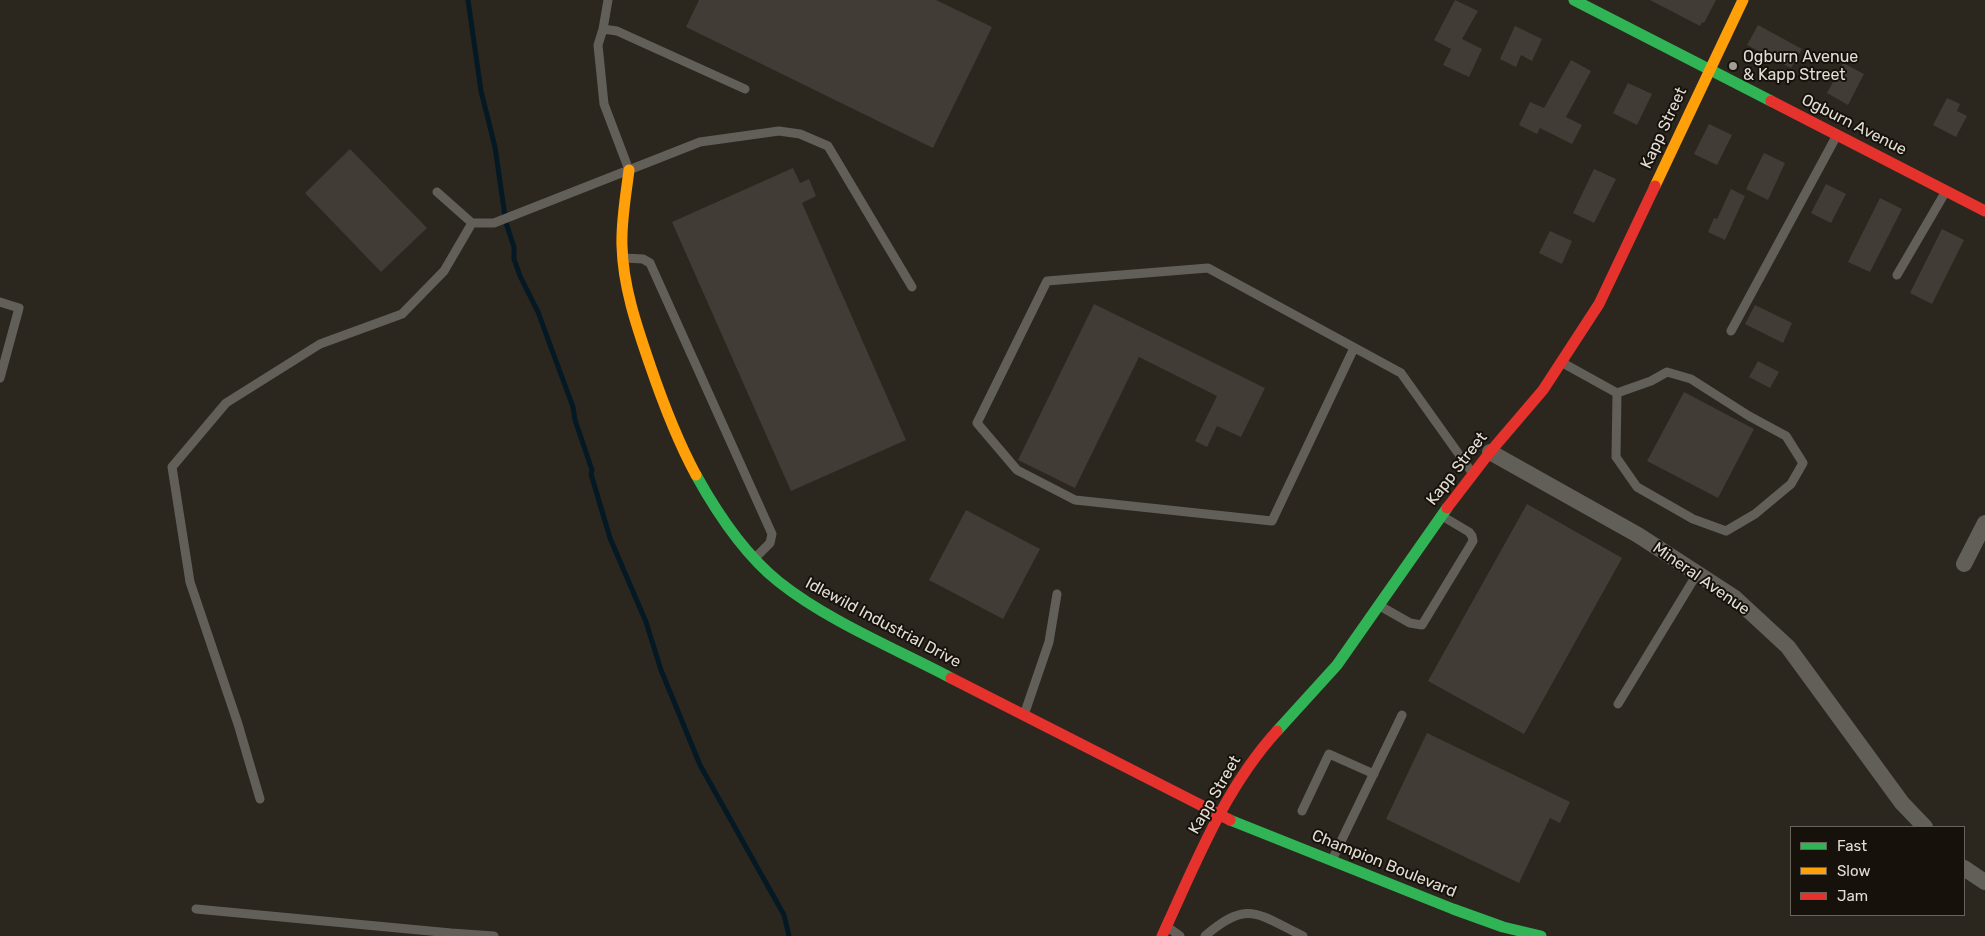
<!DOCTYPE html>
<style>
body{margin:0}
#map{position:relative;width:1985px;height:936px;overflow:hidden;background:#2b271f;font-family:Rubik,sans-serif}
canvas{display:block}
.legend{position:absolute;left:1790px;top:826px;width:175px;height:90px;box-sizing:border-box;background:#16120b;border:1px solid #68645b;margin:0;padding:6px 9px;list-style:none;font-size:15px;color:#e3ded4}
.legend li{display:flex;align-items:center;gap:10px;height:25px}
.legend b{width:25px;border:1px solid #68645b}
</style>
<div id="map">
<canvas width="1985" height="936"></canvas>
<ul class="legend">
<li><b style="height:6px;background:#30b455"></b>Fast</li>
<li><b style="height:6px;background:#ff9f0a"></b>Slow</li>
<li><b style="height:6px;background:#e5322d"></b>Jam</li>
</ul>
</div>
<script>
const g = document.querySelector('canvas').getContext('2d');
g.lineJoin = 'round';
function strokePath(path, color, width, dash) { g.strokeStyle = color; g.lineWidth = width; g.lineCap = dash ? 'butt' : 'round'; g.setLineDash(dash || []); g.stroke(path); }
function fill(path, color) { g.fillStyle = color; g.fill(path, 'evenodd'); }
function drawText(font, color, halo, rows, align = 'center') {
  g.font = font + ' Rubik,sans-serif'; g.lineWidth = 4; g.setLineDash([]); g.textBaseline = 'middle'; g.strokeStyle = halo; g.fillStyle = color; for (const [text, x, y, turn = 0] of rows) {
    g.save(); g.translate(x, y); g.rotate((+turn || 0) * Math.PI / 180); g.textAlign = isNaN(turn) ? turn : align; if (halo) g.strokeText(text, 0, 0); g.fillText(text, 0, 0); g.restore();
  }
}
strokePath(new Path2D(`
 M468,0L481,91L495,147L506,223L514,247V259L520,276L538,312L573,407L575,420L592,470L591,474L610,538L646,622L661,670L700,765L784,915L789,936`), '#041923', 5);
fill(new Path2D(`
 M699,0H936L992,27L933,148L686,27Z
 M1455,0L1478,11L1462,39L1482,49L1469,77L1443,65L1451,49L1434,40Z
 M1650,0H1716L1704,23L1702,22L1700,26Z
 M1758,25L1802,49L1791,68L1747,45Z
 M1515,26L1542,39L1532,61L1521,55L1516,67L1500,59Z
 M1571,60L1591,71L1566,117L1582,125L1572,144L1540,128L1537,134L1519,125L1530,102L1544,108Z
 M1843,63L1864,74L1848,105L1827,93Z
 M1628,83L1652,94L1637,125L1613,113Z
 M1947,98L1960,104L1957,111L1967,116L1956,137L1933,125Z
 M1709,124L1732,135L1717,165L1694,154Z
 M350,149L427,228L381,272L305,193Z
 M1764,153L1785,163L1768,200L1746,189Z
 M793,168L800,183L809,179L816,196L802,203L906,440L791,491L672,222Z
 M1594,169L1616,179L1594,223L1573,213Z
 M1826,184L1846,194L1831,223L1811,213Z
 M1731,189L1745,196L1725,240L1708,232L1714,218L1717,219Z
 M1880,198L1902,209L1870,272L1848,262Z
 M1942,229L1964,240L1932,304L1910,293Z
 M1550,231L1572,241L1562,264L1539,253Z
 M1094,304L1265,388L1241,437L1217,426L1207,447L1195,441L1217,396L1139,357L1075,488L1018,460Z
 M1755,305L1792,323L1783,343L1745,324Z
 M1758,361L1779,372L1770,388L1749,377Z
 M1684,392L1754,429L1718,498L1647,461Z
 M1527,504L1622,558L1524,734L1428,681Z
 M966,510L1040,549L1003,619L929,580Z
 M1427,733L1570,802L1560,823L1550,818L1519,883L1386,819Z`), '#413c35');
strokePath(new Path2D(`
 M603,29L608,0
 M629,170L604,104L598,45L603,29L617,31L745,89
 M437,192L472,223H494L700,142L779,131L800,134L828,146L912,287
 M624,258L643,259L650,263L772,534L770,543L755,558
 M1897,275L1946,191
 M0,302L19,308L0,378
 M1731,331L1837,135
 M1354,348L1272,521L1075,500L1017,470L977,423L1047,281L1208,268L1401,373L1473,474
 M1561,362L1617,393L1616,457L1637,487L1693,519L1726,531L1755,514L1791,484L1803,463L1786,436L1749,416L1691,379L1667,372L1651,381L1617,393
 M1380,606L1410,623L1422,625L1473,541L1472,536L1469,532L1442,516
 M1618,704L1697,574
 M1024,715L1049,642L1057,594
 M260,799L238,724L190,582L172,467L226,403L320,344L402,314L444,271L472,223
 M1302,811L1329,754L1374,774
 M1332,860L1402,715
 M196,909L451,933
 M1166,926L1180,936
 M451,936V933L494,936
 M1205,936C1248,899 1257,914 1303,936`), '#625f59', 9);
strokePath(new Path2D(`
 M1490,452L1638,535L1735,598L1788,647L1902,803L1925,827
 M1964,564L1985,523
 M1964,868L1985,882`), '#625f59', 16);
strokePath(new Path2D(`
 M1574,0L1771,101
 M696,475C717,513 745,555 779,582C828,621 896,649 951,678
 M1277,731L1337,665L1447,508
 M1230,820L1453,909L1503,927L1541,936`), '#30b455', 11);
strokePath(new Path2D(`
 M629,170C626,195 621,221 622,246C623,287 637,327 650,365C663,403 677,440 696,475
 M1655,186L1743,0`), '#ff9f0a', 11);
strokePath(new Path2D(`
 M1771,101L1985,211
 M1447,508L1490,452L1543,390L1599,304L1655,186
 M951,678L1230,820
 M1162,936C1195,865 1224,789 1277,731`), '#e5322d', 11);
for (const [x, y, r, color] of [
 [1733,66,5,"#a39e95"]
]) { const dot = new Path2D(); dot.arc(x, y, r, 0, 2 * Math.PI); g.fillStyle = color; g.fill(dot); strokePath(dot, '#16120b', 2); }
drawText('16px', '#e3ded4', '#16120b', [
 ["Ogburn Avenue",1743,57],
 ["& Kapp Street",1743,75]
], 'left');
drawText('16px', '#e3ded4', '#16120b', [
 ["Ogburn Avenue",1854,125,27],
 ["Kapp Street",1664,128,-65],
 ["Kapp Street",1457,469,-52],
 ["Mineral Avenue",1701,579,35],
 ["Idlewild Industrial Drive",883,623,28],
 ["Kapp Street",1215,795,-60],
 ["Champion Boulevard",1384,864,22]
]);
</script>
